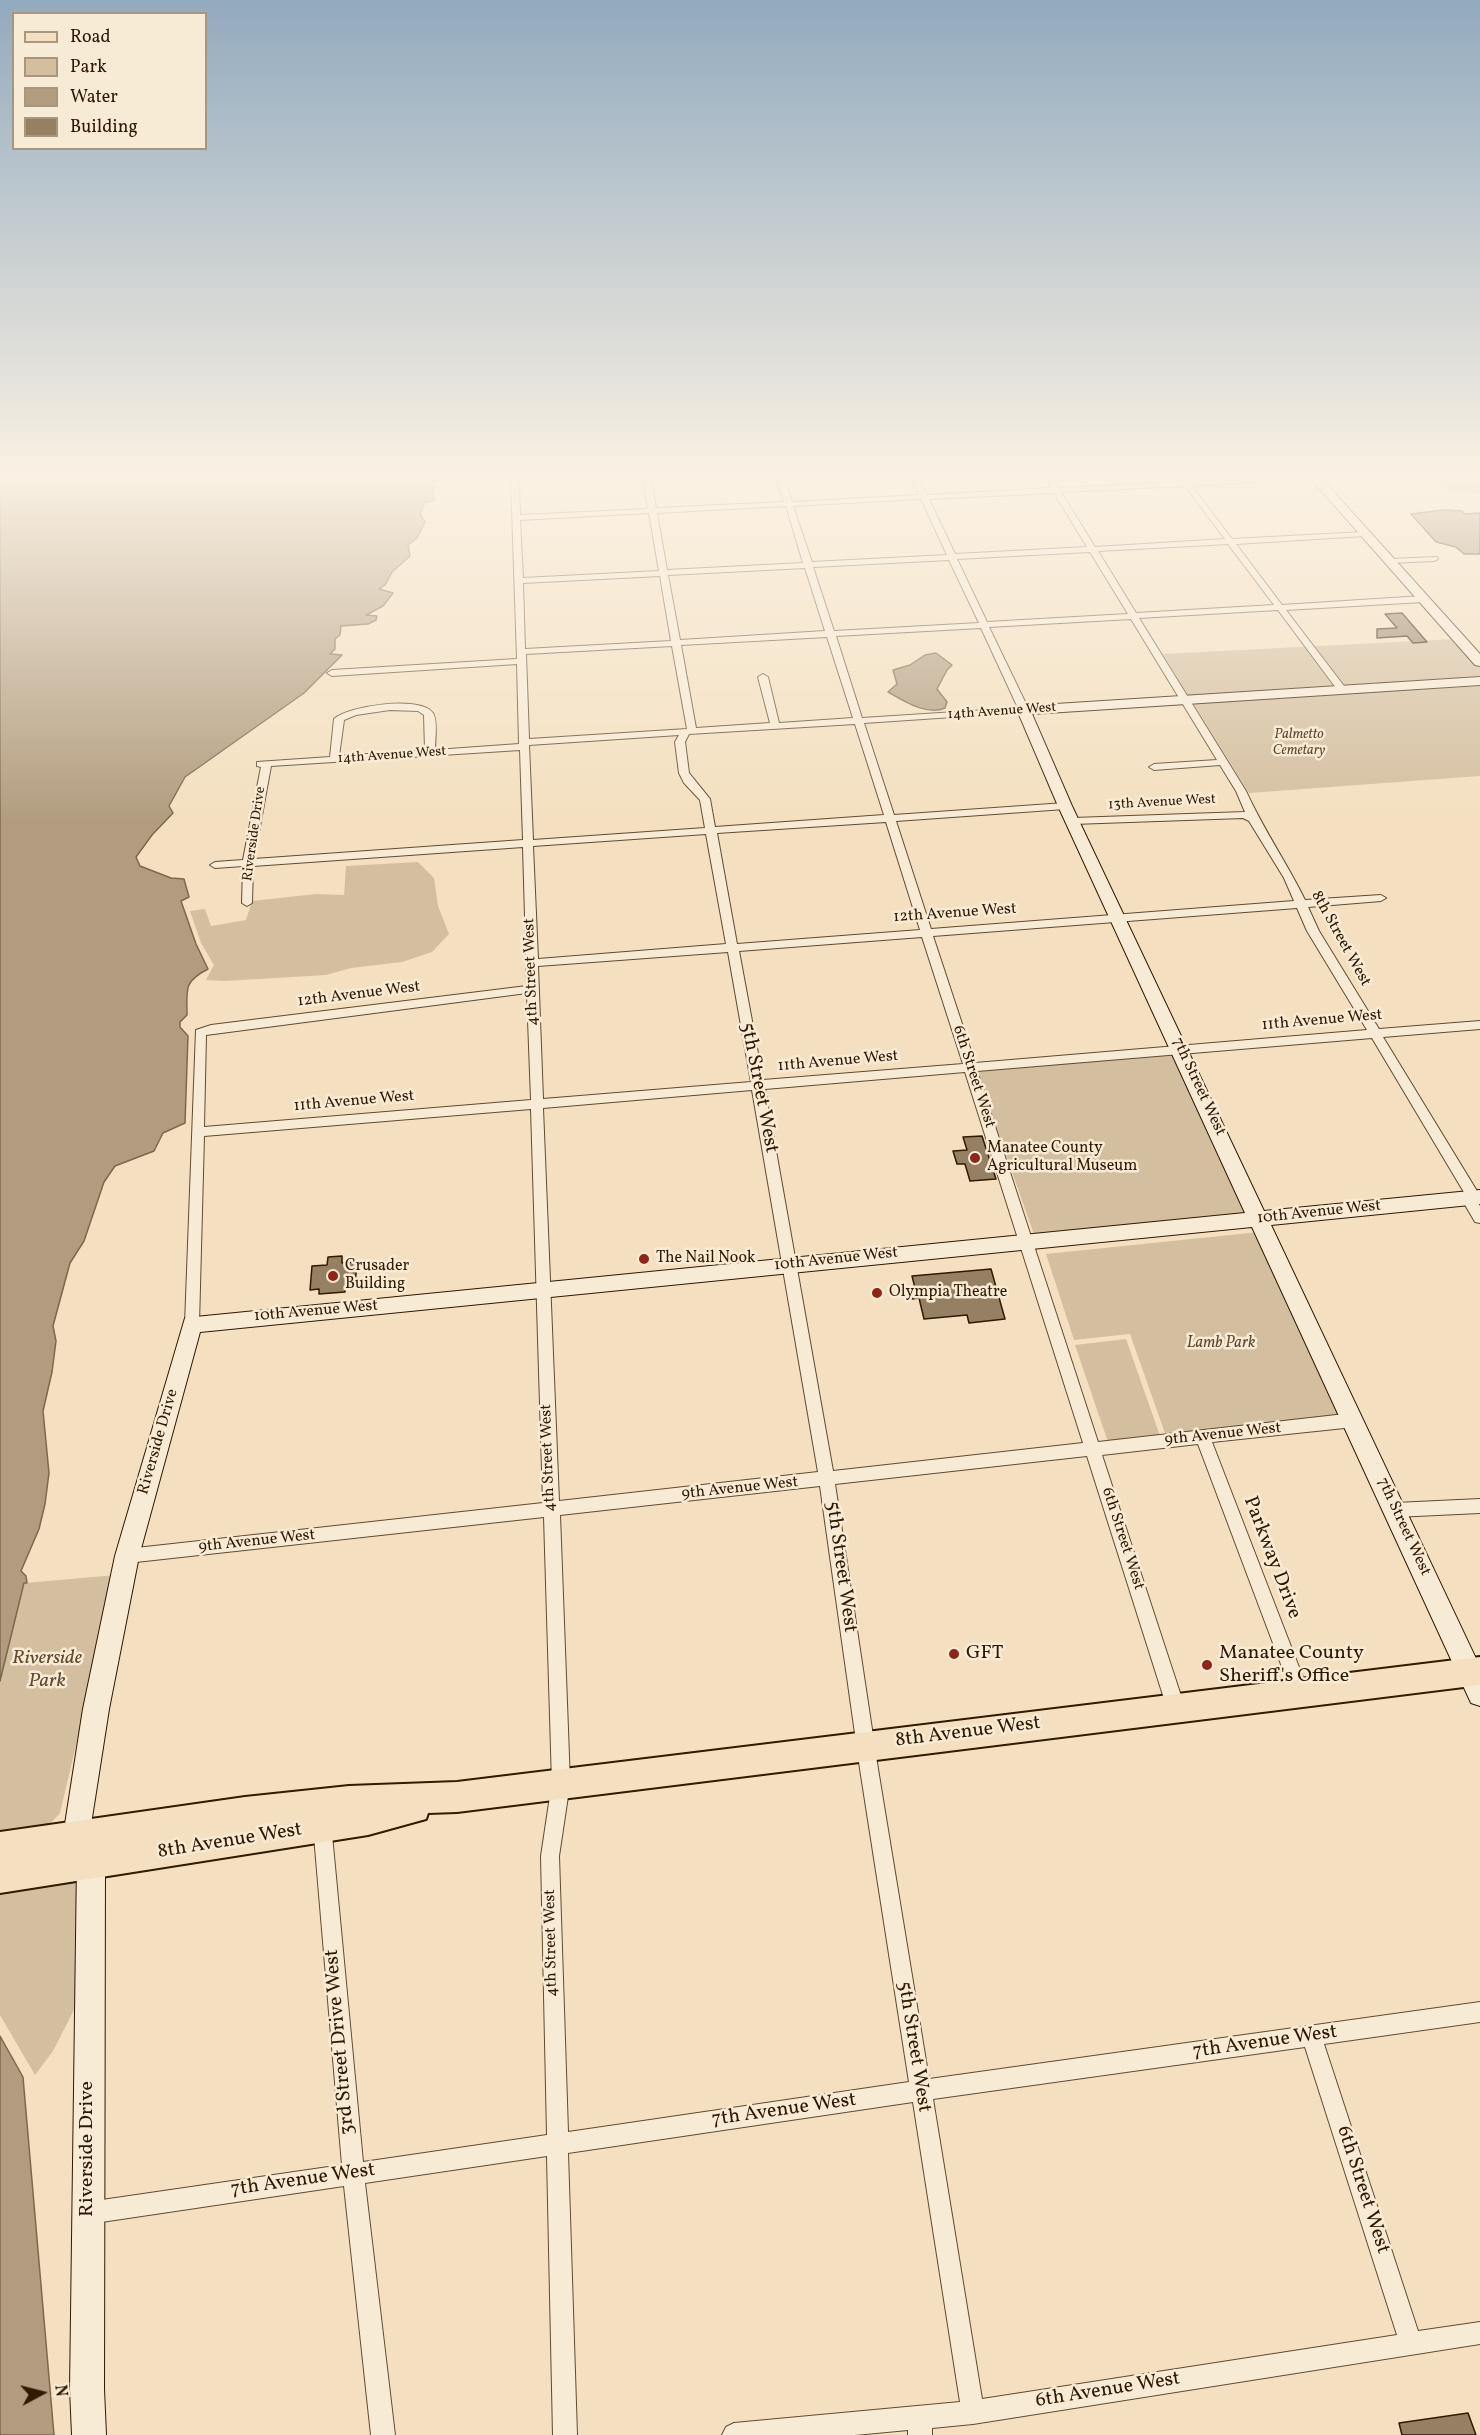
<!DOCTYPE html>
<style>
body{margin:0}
#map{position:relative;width:1480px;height:2435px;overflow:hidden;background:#f4e0c0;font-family:Vollkorn,serif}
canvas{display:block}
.legend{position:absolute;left:12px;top:12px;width:195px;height:138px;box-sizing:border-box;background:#f8ebd6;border:2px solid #a89780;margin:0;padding:8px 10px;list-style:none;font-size:18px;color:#2f1900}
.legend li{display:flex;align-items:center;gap:12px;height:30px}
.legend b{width:30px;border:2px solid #a89780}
.north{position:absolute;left:12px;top:2363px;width:60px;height:60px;-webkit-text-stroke:4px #f8ebd6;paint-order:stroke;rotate:83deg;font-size:16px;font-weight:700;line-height:24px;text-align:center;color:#2f1900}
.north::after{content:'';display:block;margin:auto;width:21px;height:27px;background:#2f1900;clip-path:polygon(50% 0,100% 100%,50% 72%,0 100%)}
</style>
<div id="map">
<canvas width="1480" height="2435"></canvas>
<ul class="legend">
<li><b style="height:8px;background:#f4e0c0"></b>Road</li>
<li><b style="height:16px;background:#d3be9f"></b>Park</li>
<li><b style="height:16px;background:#b19c7f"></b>Water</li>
<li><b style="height:16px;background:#958064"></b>Building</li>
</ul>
<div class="north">N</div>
</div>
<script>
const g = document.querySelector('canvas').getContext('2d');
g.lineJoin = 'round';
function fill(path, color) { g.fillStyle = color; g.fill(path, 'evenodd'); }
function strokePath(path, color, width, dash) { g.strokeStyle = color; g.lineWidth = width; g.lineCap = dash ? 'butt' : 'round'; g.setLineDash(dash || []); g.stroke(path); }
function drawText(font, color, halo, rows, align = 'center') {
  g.font = font + ' Vollkorn,serif'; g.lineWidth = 5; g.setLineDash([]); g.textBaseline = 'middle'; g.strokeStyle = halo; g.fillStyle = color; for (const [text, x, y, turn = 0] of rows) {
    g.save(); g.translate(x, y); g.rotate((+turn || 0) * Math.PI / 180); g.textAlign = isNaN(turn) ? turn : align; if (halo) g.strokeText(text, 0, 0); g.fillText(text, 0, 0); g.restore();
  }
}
fill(new Path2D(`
 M1440,480H1480V494L1450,490L1440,485Z
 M1455,639L1480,667V679L1188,696L1163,654Z
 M1480,686V776L1249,793L1193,703Z
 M418,862L434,878L438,906L449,934L432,952L402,962L351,968L326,975L225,981L206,980L214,965L201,943L190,911L205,909L211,926L246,920L252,901L316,894L344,895L346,866Z
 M1178,1053L1254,1216L1035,1237L976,1070Z
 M1259,1232L1348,1418L1166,1436L1130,1334L1074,1340L1046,1254Z
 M1126,1339L1160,1436L1108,1442L1075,1345Z
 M116,1575L60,1813L44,1831L0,1838V1666L25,1583Z
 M81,1874L79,2000L53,2051L35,2075L0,2015V1887Z`), '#d3be9f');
const water = new Path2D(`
 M0,480H439L429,485L433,487L434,501L425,502L420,514L425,522L417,538L408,545L410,556L392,572L385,585L379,589L393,593L383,606L366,615L377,616L376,620L368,624L341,626L340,635L335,639V649L330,654L342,655L304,693L185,777L169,806L173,813L152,835L136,857L140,866L171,878L184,879L189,897L181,901L196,944L208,969C183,982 187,989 187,1015L180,1022V1027L188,1036L185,1123L163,1133L154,1151L115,1166L104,1182L84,1241L70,1263L53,1326L56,1341L52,1372L43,1411L49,1473L45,1504L39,1529L21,1571L26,1576L27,1583H24L0,1681Z
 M936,653L952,665L947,670L937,689L947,702L945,708C927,716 904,701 888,692L897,684L893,670L910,665L925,655Z
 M0,2036L23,2077L54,2435H0Z`);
fill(water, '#b19c7f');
strokePath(water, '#7d684c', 1.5);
const building = new Path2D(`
 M1443,510L1462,511L1465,514L1480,513V554H1464L1456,547L1436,542L1411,514Z
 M1402,613L1427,642L1413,643L1407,636L1377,638V629L1397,628L1385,614Z
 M982,1136L996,1179L970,1181L965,1164H957L953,1151L967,1150L963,1137Z
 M342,1256V1263L357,1262L355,1286L345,1287V1292L319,1294V1289L310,1290L312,1266L327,1265L328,1257Z
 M991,1269L1005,1319L969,1323L967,1315L924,1319L919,1298L912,1299L909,1288H915L912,1276Z
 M1468,2413L1476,2435H1402L1399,2423Z`);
fill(building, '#958064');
strokePath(building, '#2f1900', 1.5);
const street = new Path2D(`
 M511,480H519L520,515L648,509L643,480H651L656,508L784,502L777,480H785L792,502L919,495L912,480H920L927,495L1051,488L1046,480H1054L1059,488L1181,482L1180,480H1259L1255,482L1192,486L1232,539L1365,532L1369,534L1365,536L1236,544L1282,605L1423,596L1427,599L1423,602L1286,610L1347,690L1342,693L1339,692L1278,610L1139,618L1246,791C1263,829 1287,863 1305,900L1381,895L1386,898L1381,901L1308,907L1319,931L1379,1029L1480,1021V1029L1383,1037L1480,1196L1477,1201L1480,1206V1223L1475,1222L1461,1198L1465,1194L1372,1038L977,1071L1098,1442L1354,1413L1359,1415L1362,1420L1359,1425L1354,1427L1212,1442L1309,1693L1306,1699L1300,1702L1294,1699L1198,1444L1102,1455L1185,1708L1182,1714L1176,1717L1170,1714L1167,1708L1087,1456L835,1484L878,1769L929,2079L1480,2002V2022L1324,2044L1418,2331L1480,2322V2344L973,2424L932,2428V2435H908V2430L855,2435H722L726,2427L734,2423L960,2402L913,2102L568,2153L577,2435H553L547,2156L365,2183L395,2435H371L344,2186L88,2224L80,2221L77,2213L80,2205L88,2202L342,2165L313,1824L315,1817L322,1815L329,1817L331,1824L363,2162L547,2135L541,1856L552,1783L544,1517L127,1563L121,1561L119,1556L121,1551L127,1549L543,1503L531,1109L204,1136L199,1324L197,1328L192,1330L187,1328L185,1324L196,1030L211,1025L527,986L523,847L253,866L252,903L247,906L242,903L243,866L215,868L210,865L215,862L243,860L261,767L257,766V762L330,757L334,719C348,706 420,695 433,713C438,721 435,740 435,750L519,744L517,664L332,676L327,673L332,670L517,659ZM1185,486L1225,539L1095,547L1061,492ZM1054,493L1087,547L955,554L929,499ZM921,499L947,555L812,562L793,506ZM786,506L803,563L667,570L657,513ZM649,513L659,571L523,578L520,520ZM1228,544L1274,605L1136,613L1098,551ZM1090,552L1128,614L987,622L957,559ZM949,560L979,623L834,631L813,567ZM805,568L825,631L680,640L668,575ZM660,576L671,641L525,649L523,583ZM1131,619L1217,760L1154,764L1149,767L1154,770L1220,765L1236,791L1245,812L1073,818L1068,821L1073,824L1243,818L1249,821L1284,878L1294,901L931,929L896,821L1065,809L1070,806L1065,803L894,815L864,723L1027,712L1029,710L989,627ZM981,628L1018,708L862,718L836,636ZM827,637L853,718L779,723L768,677L763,674L758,677L770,723L696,728L681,645ZM672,646L687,729L529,739L526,654ZM390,710L418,711L424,715L425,750L339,756L344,720L356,715ZM855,724L884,815L715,827L710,799L689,773L685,742L689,734ZM679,735L675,742L679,773L684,783L700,800L705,828L533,840L529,745ZM520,750L523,840L254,859L271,766ZM886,822L920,930L737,944L717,833ZM706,834L726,944L538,959L533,846ZM1297,908L1307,931L1367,1030L975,1063L933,936ZM922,937L963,1064L763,1080L739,951ZM728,952L751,1082L543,1099L538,966ZM527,993L531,1100L204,1127L206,1035ZM965,1072L1083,1443L833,1471L765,1089ZM752,1090L818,1472L559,1501L543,1108ZM820,1486L860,1769L909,2082L568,2132L559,1856L570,1783L560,1515ZM1305,2047L1397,2335L982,2399L933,2099Z
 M1437,557L1438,559L1434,561L1390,563L1386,561L1390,559Z
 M1480,1499V1513L1395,1517L1389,1515L1387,1510L1389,1505L1395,1503Z`);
const secondary = new Path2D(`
 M1312,480H1323L1480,654V666L1475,665Z
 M1480,677V685L1032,714L1072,806L1264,1211L1480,1190V1204L1271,1225L1480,1667V1706L1471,1703L1252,1227L200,1332L139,1556L109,1709L89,1837L85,1846L76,1850L67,1846L63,1837L83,1709L115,1556L185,1318L1245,1213L1058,806L1017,710L1024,706Z
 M91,1849L101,1853L105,1863L104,2389L106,2435H72L70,2389L77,1863L81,1853Z`);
const primary = new Path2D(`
 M1480,1657V1685L457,1812L428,1813L426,1819L368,1835L0,1893V1832L245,1797L349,1786L457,1782Z`);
strokePath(street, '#604b30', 2);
strokePath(secondary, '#2f1900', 2);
strokePath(primary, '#2f1900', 4);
fill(street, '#f8ebd6');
fill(secondary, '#f8ebd6');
fill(primary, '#f4e0c0');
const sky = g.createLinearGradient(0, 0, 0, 821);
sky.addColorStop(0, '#92aabe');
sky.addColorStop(0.58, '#faf1e3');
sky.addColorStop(1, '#faf1e300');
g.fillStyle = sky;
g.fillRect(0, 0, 1480, 821);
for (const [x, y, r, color] of [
 [975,1158,6,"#8f2418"],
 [644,1259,6,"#8f2418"],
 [333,1276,6,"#8f2418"],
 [877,1293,6,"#8f2418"],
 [954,1654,6,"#8f2418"],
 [1207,1665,6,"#8f2418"]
]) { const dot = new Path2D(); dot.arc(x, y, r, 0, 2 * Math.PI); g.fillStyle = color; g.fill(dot); strokePath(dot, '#f8ebd6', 2); }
drawText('14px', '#2f1900', '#f8ebd6', [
 ["14th Avenue West",1002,712,-4],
 ["14th Avenue West",392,756,-4],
 ["13th Avenue West",1162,803,-3],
 ["Riverside Drive",255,834,-82]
]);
drawText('italic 14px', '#604b30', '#f8ebd6', [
 ["Palmetto",1299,735],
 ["Cemetary",1299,751]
]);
drawText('16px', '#2f1900', '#f8ebd6', [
 ["12th Avenue West",955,914,-4],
 ["8th Street West",1340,939,61],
 ["4th Street West",532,972,-92],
 ["12th Avenue West",359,995,-7],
 ["11th Avenue West",1322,1021,-5],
 ["11th Avenue West",838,1062,-5],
 ["6th Street West",973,1077,72],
 ["7th Street West",1198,1087,65],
 ["11th Avenue West",354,1102,-5],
 ["10th Avenue West",1319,1213,-6],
 ["10th Avenue West",836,1260,-6],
 ["10th Avenue West",316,1312,-5],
 ["9th Avenue West",1223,1435,-6],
 ["Riverside Drive",159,1442,-74],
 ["4th Street West",549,1458,-92],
 ["9th Avenue West",740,1489,-6],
 ["7th Street West",1403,1527,65],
 ["6th Street West",1122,1539,72],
 ["9th Avenue West",257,1542,-6],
 ["4th Street West",552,1943,-91]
]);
drawText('16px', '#2f1900', '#f8ebd6', [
 ["Manatee County",987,1149],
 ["Agricultural Museum",987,1167],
 ["The Nail Nook",656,1259],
 ["Crusader",345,1267],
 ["Building",345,1285],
 ["Olympia Theatre",889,1293]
], 'left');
drawText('italic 16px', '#604b30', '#f8ebd6', [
 ["Lamb Park",1221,1344]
]);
drawText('20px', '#2f1900', '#f8ebd6', [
 ["5th Street West",758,1088,79],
 ["Parkway Drive",1271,1558,69],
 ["5th Street West",840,1567,82],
 ["8th Avenue West",968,1733,-7],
 ["8th Avenue West",230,1842,-9],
 ["3rd Street Drive West",341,2042,-95],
 ["7th Avenue West",1265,2043,-8],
 ["5th Street West",913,2047,81],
 ["7th Avenue West",784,2111,-8],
 ["Riverside Drive",88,2149,-90],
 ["7th Avenue West",303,2181,-8],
 ["6th Street West",1362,2190,72],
 ["6th Avenue West",1108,2391,-9]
]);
drawText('20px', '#2f1900', '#f8ebd6', [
 ["GFT",966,1654],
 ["Manatee County",1219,1654],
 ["Sheriff's Office",1219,1677]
], 'left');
drawText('italic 20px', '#604b30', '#f8ebd6', [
 ["Riverside",47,1659],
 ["Park",47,1682]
]);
</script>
